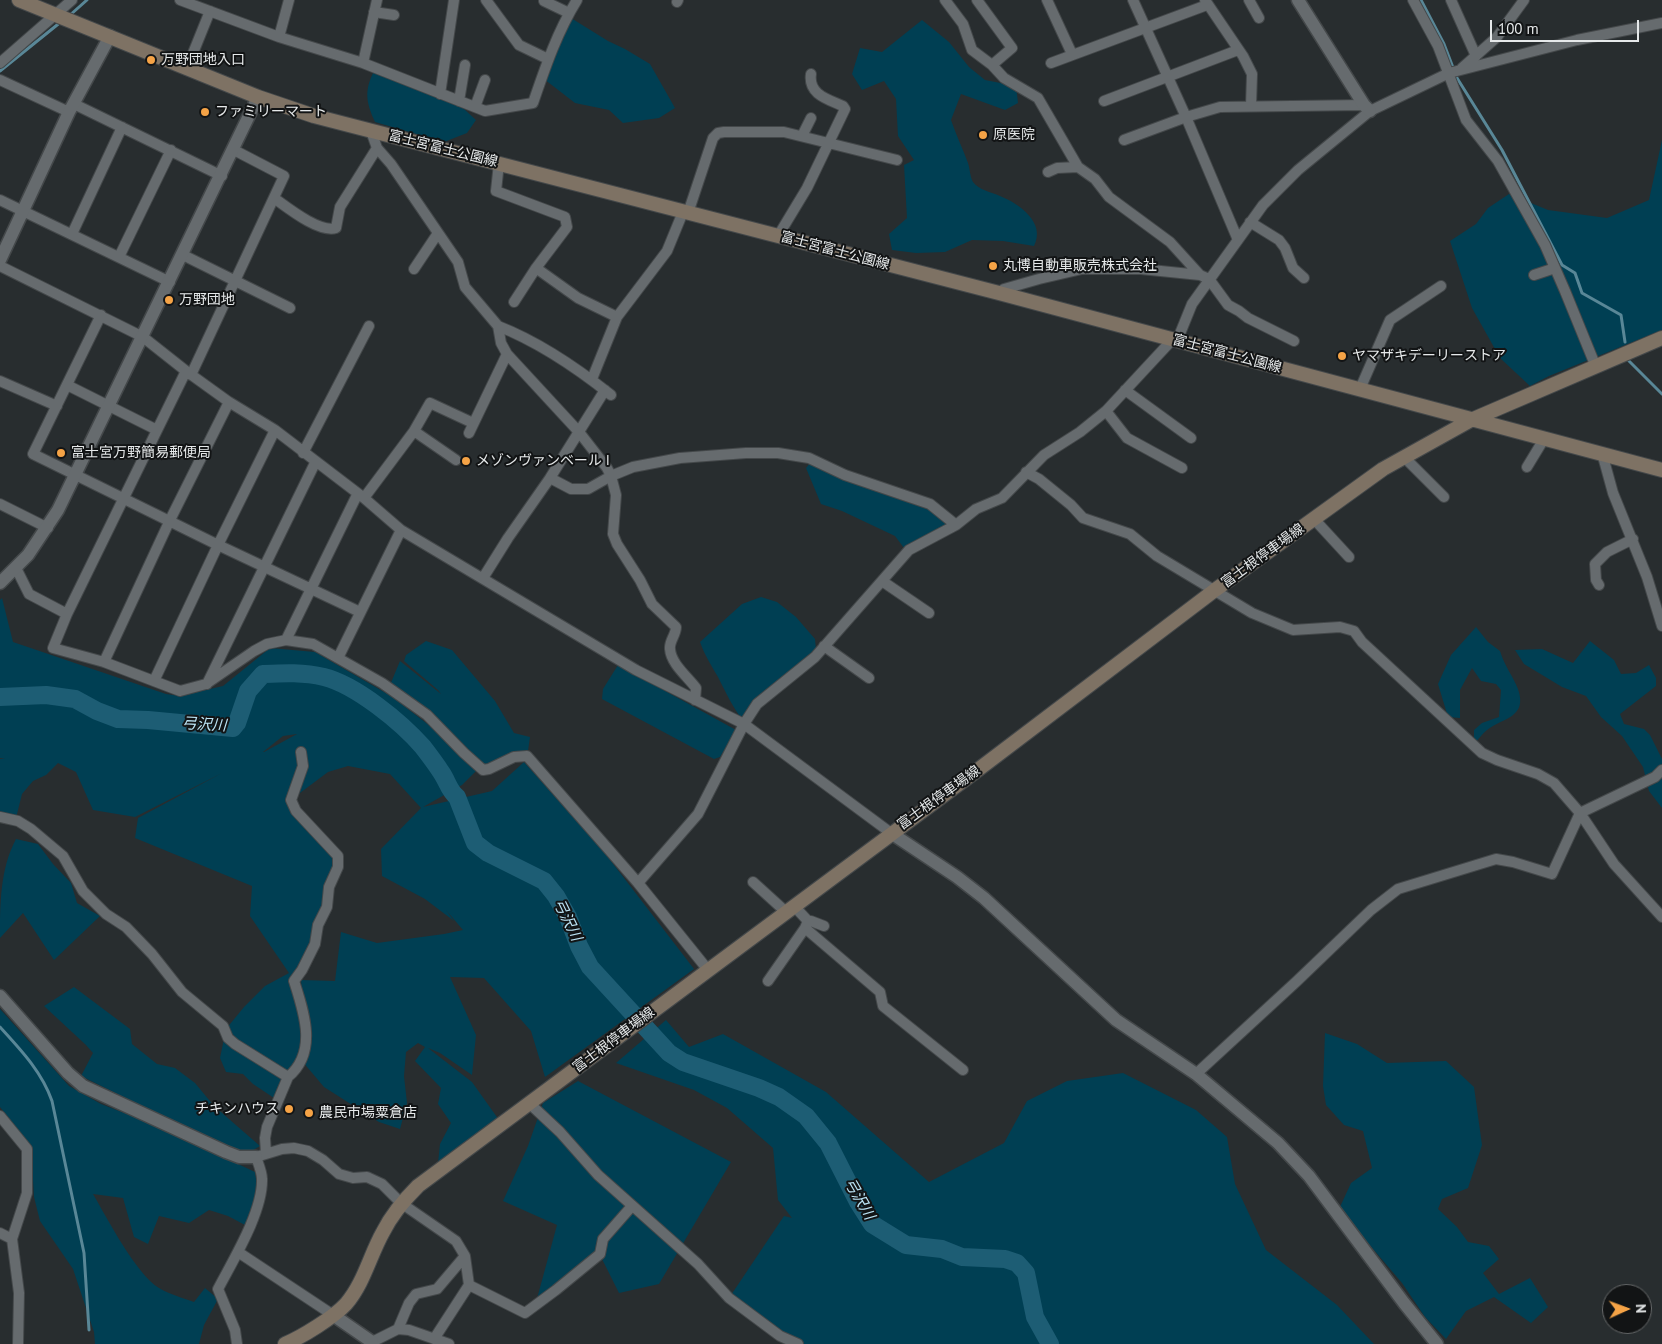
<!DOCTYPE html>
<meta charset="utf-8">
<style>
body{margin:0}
#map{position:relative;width:1662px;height:1344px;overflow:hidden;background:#282d2f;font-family:"PT Sans",sans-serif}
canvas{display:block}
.north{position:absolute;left:1602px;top:1284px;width:50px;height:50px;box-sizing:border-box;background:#121415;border:1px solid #67696a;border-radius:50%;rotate:88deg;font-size:14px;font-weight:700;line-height:20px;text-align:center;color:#e6e9ea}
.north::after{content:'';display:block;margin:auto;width:18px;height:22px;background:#f5a346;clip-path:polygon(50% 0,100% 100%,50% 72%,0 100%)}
.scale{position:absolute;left:1490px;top:20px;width:149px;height:22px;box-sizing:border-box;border:2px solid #e6e9ea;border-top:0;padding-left:6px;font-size:15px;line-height:18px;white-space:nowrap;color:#e6e9ea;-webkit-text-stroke:4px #121415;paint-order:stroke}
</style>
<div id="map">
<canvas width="1662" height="1344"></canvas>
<div class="north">N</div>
<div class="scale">100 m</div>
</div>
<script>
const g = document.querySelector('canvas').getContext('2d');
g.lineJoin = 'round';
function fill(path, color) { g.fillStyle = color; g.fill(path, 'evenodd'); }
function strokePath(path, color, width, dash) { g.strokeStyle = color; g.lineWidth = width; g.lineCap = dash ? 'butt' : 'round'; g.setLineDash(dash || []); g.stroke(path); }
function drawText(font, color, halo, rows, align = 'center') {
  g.font = font + ' "PT Sans","Noto Sans JP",sans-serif'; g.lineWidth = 4; g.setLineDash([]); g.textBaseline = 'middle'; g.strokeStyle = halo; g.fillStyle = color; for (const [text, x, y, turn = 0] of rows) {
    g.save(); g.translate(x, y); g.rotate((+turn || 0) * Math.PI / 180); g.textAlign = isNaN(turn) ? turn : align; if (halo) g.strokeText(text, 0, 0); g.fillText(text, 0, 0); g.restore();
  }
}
fill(new Path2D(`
 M571,18L608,41L625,49L650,64L675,108L659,118L623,123L609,110L575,103L544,79Z
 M922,20L949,42L969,67L985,80L1016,86L1018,103L1005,110L961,94L951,120C956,135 963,149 968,163C970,169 970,177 973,182C979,190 991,192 1000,196C1020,204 1046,223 1034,246L1003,241L972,240L945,252L916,253L892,250L889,234L907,218L904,165L914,160L898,136L896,99L884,81L862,90L852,74L860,48L882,52Z
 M374,71L455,104L464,109L476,120L467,133L444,142L375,122C366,102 364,91 374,71Z
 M1662,140V330L1549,376L1530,386L1500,358L1472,308L1450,241L1476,224L1488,208L1509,194L1548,210L1607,218L1649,200Z
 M811,462L853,483L930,510L947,524L904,548L895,536L842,511L821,504L806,468Z
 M761,597L777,602L796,617L815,639L816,650L744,722C733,708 726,693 718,677C711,665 705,656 700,642L742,604Z
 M2,598L13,642L166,694L180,696L223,686L270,648L315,652L391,696L434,729L477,770L462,785L423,807L492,791L524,762L604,852L694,969L545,1077L531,1031L484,978L450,977L476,1035L472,1075L440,1053L428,1048L472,1082L499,1120L438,1163L440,1144L451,1123L438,1104L441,1088L415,1061L425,1047L418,1043L406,1052L404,1076L407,1103L400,1129L379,1122L324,1087L302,1061L277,1100L253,1084L243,1074L226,1072L220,1058L226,1029L244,1007L265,986L289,973L250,916L252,886L135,838L138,818L222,773L135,817L93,810L76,772L58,763L46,775L33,781L22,794L14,826L0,821V759L5,758H0V600ZM297,734L264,752H263L283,736ZM348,766L390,774L421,808L381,849L382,876L425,899L454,921L446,910L463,930L444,934L377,943L341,932L335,981L301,980L303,1008L290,977L294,981L316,940L338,856L289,805L296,796L328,772Z
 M1476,627L1488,642L1500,651C1504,665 1513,676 1518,689C1528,718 1502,718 1487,730C1482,734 1478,740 1474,744V730L1482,723L1499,717L1501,690L1496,684L1481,681L1472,668L1460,690V718L1448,717L1438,684L1451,655Z
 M426,641L452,650L495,701L514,733L530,737L528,751L483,767L390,685L400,661L441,694L438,690L404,661L406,655Z
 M1590,641L1614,660L1621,674L1636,673L1649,665L1656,678V686L1620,714L1624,724L1644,729L1650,735L1662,759V808L1649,791L1643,767L1622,736L1601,717L1586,696L1562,687L1524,664L1515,650L1542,649L1573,663Z
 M618,665L736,730L720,757L714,759L602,699L603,689Z
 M16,839L38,844L53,864L71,883L77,903L100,916L54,960L23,913L0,938C0,904 0,869 16,839Z
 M74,987L130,1029L132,1044L157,1064L175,1068L195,1083L214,1106L260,1146L248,1153L231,1150L81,1076L93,1053L86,1045L44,1006Z
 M0,1009L69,1086L101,1104L155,1125L255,1172C259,1190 252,1208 245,1225L228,1216L209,1210L189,1223L159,1216L148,1244L134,1237L123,1198L93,1194C107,1218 136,1274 159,1288C169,1294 183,1298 194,1302L205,1288L218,1299L204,1325L199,1344H95L94,1332L73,1269L40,1221L34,1197L31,1146L0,1107Z
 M666,1020L689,1047L723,1034L826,1092L929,1182L1004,1143L1027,1101L1067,1081L1123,1073L1196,1110L1227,1137L1235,1184L1266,1250L1337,1305L1374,1344H796L729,1298L784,1216L792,1218L778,1200L773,1148L727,1108L694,1090L616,1063Z
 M1325,1033L1357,1044L1387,1063L1446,1061L1474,1087L1482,1145L1468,1188L1442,1199L1438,1209L1457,1227L1468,1242L1489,1246L1499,1259L1483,1273L1499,1294L1530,1278L1548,1307L1531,1323L1494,1297L1466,1311L1446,1339L1425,1317L1402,1283L1339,1209L1351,1183L1372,1168L1363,1131L1344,1125L1326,1105L1323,1086Z
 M578,1081L731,1162L659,1284L619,1293L600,1255L535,1306L557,1225L503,1201L528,1146L543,1103Z`), '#003f53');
strokePath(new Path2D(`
 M1421,0L1444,44L1457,78L1502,150L1562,265L1575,273L1582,293L1621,315L1625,342
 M69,16L87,0
 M0,71L62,21
 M1629,361L1662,394
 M0,1027C21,1050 42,1072 52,1101L84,1253L89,1330`), '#598797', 3);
strokePath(new Path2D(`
 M0,697L46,695L75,699L97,711L118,719L148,720L233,728L237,723L248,691L263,674C284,673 303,672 324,677C356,685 401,722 423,747C429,755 436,764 441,772C447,780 449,791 457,797L475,843L488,853L544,881L556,896L568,917L579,946L590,967L669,1053L683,1062L759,1088L779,1097L806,1116L828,1143L858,1202L872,1224L906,1245L942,1249L962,1257L1005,1259L1017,1263L1026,1273L1035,1317L1050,1344`), '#1d5d74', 18);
const minor = new Path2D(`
 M180,0L279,37L363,63L485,111L533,103C545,68 557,32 577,0
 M486,0L519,45L548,59
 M945,0L963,24L972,50L992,65L1004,78L1038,98L1078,167
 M977,0L1012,48L992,65
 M1047,0L1072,54
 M1133,0L1186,117L1238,240
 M1205,0L1243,56L1252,74L1251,106
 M1249,0L1259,18
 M1413,0L1438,46L1466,120L1498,161L1545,245L1565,291L1596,367
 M1451,0L1476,56
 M544,1L569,13
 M677,2L678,0
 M374,12L394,15
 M279,37L289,0
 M0,63L72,0
 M363,63L377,0
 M1051,63L1207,5
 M187,68L210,11
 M1462,68L1497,37L1524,0
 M0,80L69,112
 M440,94L454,0
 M459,101L465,65
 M1104,101L1238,50
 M74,104L222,176
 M475,107L485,80
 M371,131L377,148L391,164L458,262L465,287L498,326L501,343L507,354L579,432L607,468L611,476L616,495L613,534L617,544L640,580L652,604L676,627C676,635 669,641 670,649C671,664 688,677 696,688L695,700
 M802,136L811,118
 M1124,140L1186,117L1220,107L1364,105
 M499,163L496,191L565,217L567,227L536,268L514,302
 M1048,172L1057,168L1078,167L1095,179L1109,197L1170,242L1200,275L1209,279L1228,305L1239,311L1248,318L1294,341
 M274,198C288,208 319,233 336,228L340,207L377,148
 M0,200L170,282
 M688,213L713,138L718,133L724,132H784L897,160
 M1250,222L1279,240L1285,248L1293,268L1304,278
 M72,234L122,127
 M778,236L807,188L845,109L843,106C827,99 808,94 811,74
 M183,255L290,308
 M119,257L171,150
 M0,266L143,337L186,371L229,402L275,430L364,498L401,530L636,670L744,724L891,833
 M536,268L578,298L617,317
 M414,269L438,233
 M1534,275L1555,268
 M999,293L1004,289L1039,279L1082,269H1141L1200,275
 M101,315L33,454L218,545L360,612
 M498,326C539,342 577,368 611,395
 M1177,341L1192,304L1263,205L1298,170L1370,111L1449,73L1577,40L1662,23
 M186,371L67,614L53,648L104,662L180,691L206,684L254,651L267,644L286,640L313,644L382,683L427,715L464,753L483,770L489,769L514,757L527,756L638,883
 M191,375L284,176L234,150
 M592,379L617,317L667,251L683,212
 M0,381L57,406
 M67,385L157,430
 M1360,389L1390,320L1441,286
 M1125,390L1191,438
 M1106,411L1127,438L1182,468
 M414,431L456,460
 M469,433L507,354
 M303,453L369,326
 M1602,453L1613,493L1647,577L1662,626
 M1404,457L1444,497
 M1527,467L1544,439
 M1026,472L1039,479L1071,505L1083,518L1130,534L1157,556L1252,613L1293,630L1340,627L1354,631L1362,642L1482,753L1497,760L1538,774L1554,783L1580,813L1614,864L1662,917
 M550,478L605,390
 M364,498L414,431L430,403L473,423
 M0,504L48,528
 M1314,519L1349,557
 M16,568L29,594L67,614
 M483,578L508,538L550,478L571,489H588L611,476L633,467L680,458L746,453H778L809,458L845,475L930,504L956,525
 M882,581L929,613
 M1599,585L1596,580L1595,564L1607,552L1633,539
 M286,640L357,495
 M824,646L869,678
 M338,658L401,530
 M104,662L170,520L229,402
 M154,681L218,545L275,430
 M207,684L315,463
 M0,817L18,821L31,829L63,856L83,891L106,914L126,927L152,954L182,992L223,1026L228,1038L235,1044L288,1077L267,1127L265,1138L266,1153
 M753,882L786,912
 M794,906L808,921L805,928L880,992L883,1006L963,1070
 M808,921H811L824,926
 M708,970L638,883L698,814L744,724L757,704L815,657L909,550L956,525L976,509L1002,498L1044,455L1080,432L1106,411L1172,340
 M768,981L805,928
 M1196,1074L1297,981L1371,910L1398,889L1496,859L1513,862L1552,874L1580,813L1655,777L1662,770
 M288,1077C318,1052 304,1012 294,981L302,970L315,944L318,925L327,907L329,887L338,867V856L296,811L291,800L303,766L301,752
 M529,1103L560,1132L598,1175L698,1264L729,1298L780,1336L798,1344
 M0,1116L27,1149V1193L12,1239L0,1233
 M12,1239L19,1293L18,1344
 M238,1252L333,1315
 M469,1285L525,1313L556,1290L600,1254L603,1239L632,1206
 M398,1329L409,1303L416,1294L437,1289L465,1256
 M372,1342L398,1329L409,1330L449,1344
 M237,1344L235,1330L218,1289C233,1260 263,1212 262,1179C262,1172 258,1163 256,1157L282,1149L294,1148L308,1151L323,1160L339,1174L353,1178L367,1177L382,1184L401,1203L456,1241L465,1256L469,1285L434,1339`);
const tertiary = new Path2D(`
 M1298,0L1364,105L1370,111
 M0,260L69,112L110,36
 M0,583L28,555L58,510L258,97
 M891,833L957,877L984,898L1116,1020L1196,1074L1278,1143L1309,1176L1404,1303L1437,1344
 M0,996L68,1073L83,1086L226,1152L239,1157H256
 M333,1315L372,1342V1344`);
const secondary = new Path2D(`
 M19,0L258,97L314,116L999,293L1662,470
 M285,1344C302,1337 334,1317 346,1304C364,1283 370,1255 383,1232C392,1214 404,1200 418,1186L975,772L1215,590L1383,469L1471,420L1662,338`);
strokePath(minor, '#44484a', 12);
strokePath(tertiary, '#44484a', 15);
strokePath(secondary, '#44484a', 16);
strokePath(minor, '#666b6e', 10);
strokePath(tertiary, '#666b6e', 12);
strokePath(secondary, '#7e7264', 14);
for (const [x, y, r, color] of [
 [151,60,5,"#f5a346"],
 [205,112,5,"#f5a346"],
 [983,135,5,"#f5a346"],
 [993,266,5,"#f5a346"],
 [169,300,5,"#f5a346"],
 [1342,356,5,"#f5a346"],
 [61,453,5,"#f5a346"],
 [466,461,5,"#f5a346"],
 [289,1109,5,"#f5a346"],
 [309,1113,5,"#f5a346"]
]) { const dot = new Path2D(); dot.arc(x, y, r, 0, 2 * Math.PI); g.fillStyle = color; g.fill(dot); strokePath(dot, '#121415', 2); }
drawText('14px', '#e6e9ea', '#121415', [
 ["万野団地入口",161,60],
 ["ファミリーマート",215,112],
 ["原医院",993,135],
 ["丸博自動車販売株式会社",1003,266],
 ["万野団地",179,300],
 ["ヤマザキデーリーストア",1352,356],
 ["富士宮万野簡易郵便局",71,453],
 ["メゾンヴァンベール I",476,461],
 ["チキンハウス",279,1109,"right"],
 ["農民市場粟倉店",319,1113]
], 'left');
drawText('14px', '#e6e9ea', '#121415', [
 ["富士宮富士公園線",443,149,14],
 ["富士宮富士公園線",835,251,15],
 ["富士宮富士公園線",1227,354,15],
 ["富士根停車場線",1263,556,-36],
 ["富士根停車場線",939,798,-36],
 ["富士根停車場線",614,1040,-37]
]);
drawText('italic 15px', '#bce5f6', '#121415', [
 ["弓沢川",204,725,3],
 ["弓沢川",567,920,64],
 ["弓沢川",859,1199,60]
]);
</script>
